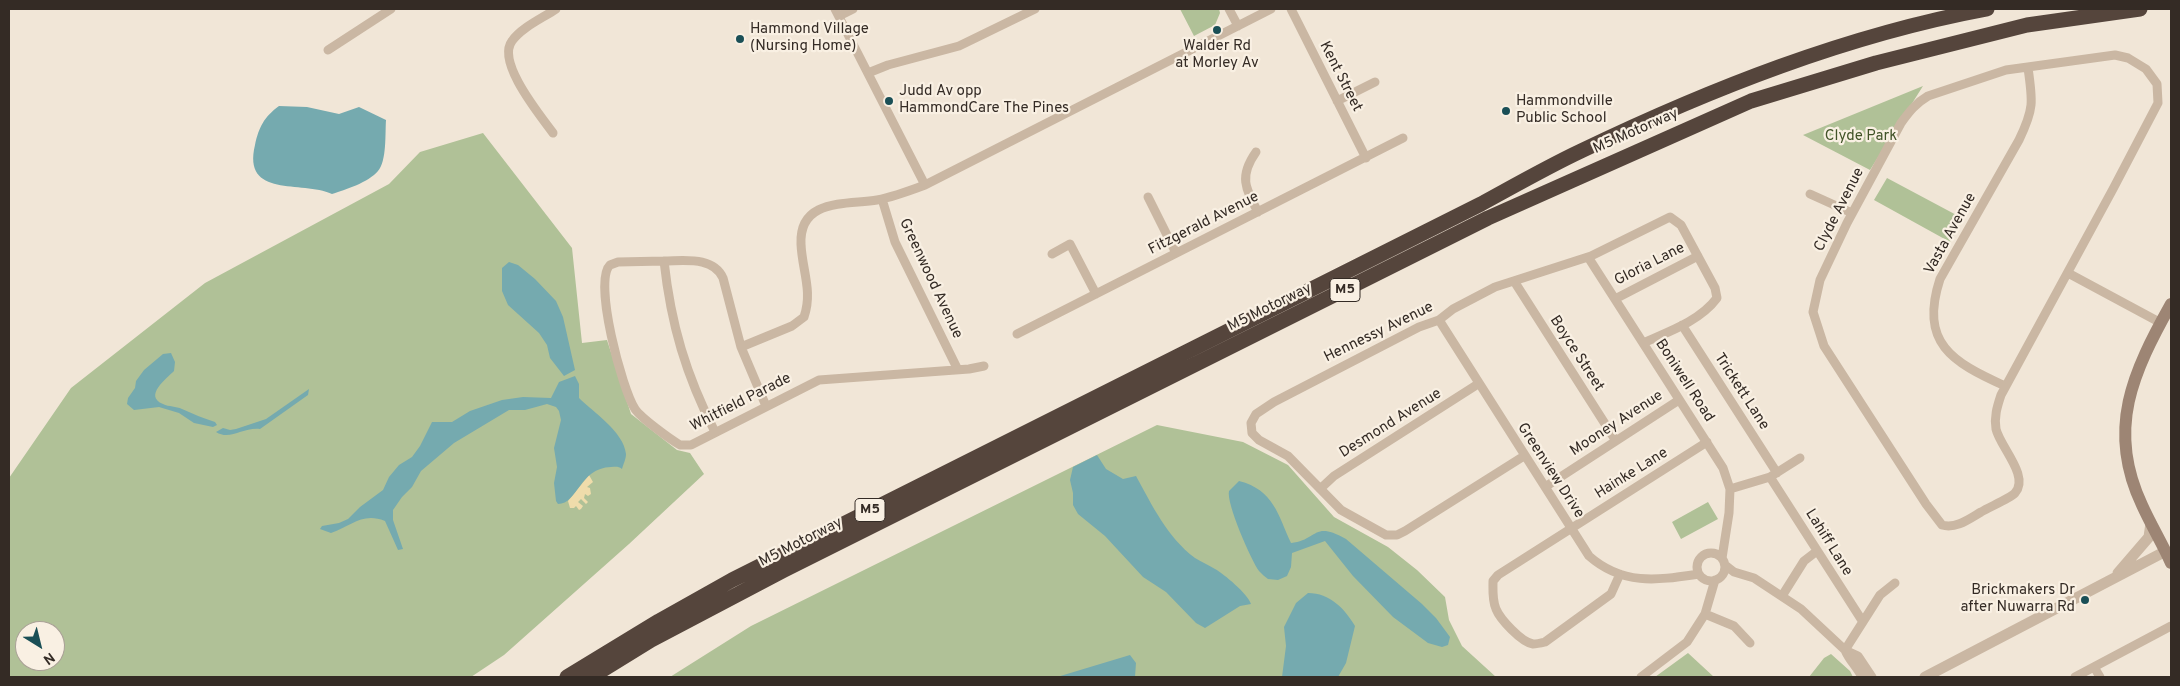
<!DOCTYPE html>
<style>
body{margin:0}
#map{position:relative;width:2180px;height:686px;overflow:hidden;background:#f1e6d7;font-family:Overpass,sans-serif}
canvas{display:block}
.frame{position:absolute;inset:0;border:10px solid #342b25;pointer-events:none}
.north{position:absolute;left:15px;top:621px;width:50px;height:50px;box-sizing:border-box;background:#f9f0e3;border:1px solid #aaa197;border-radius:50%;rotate:144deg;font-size:14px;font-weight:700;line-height:20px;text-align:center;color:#342b25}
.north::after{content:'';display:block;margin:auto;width:18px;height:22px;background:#1a4f56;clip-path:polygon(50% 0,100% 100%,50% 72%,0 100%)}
</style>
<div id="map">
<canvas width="2180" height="686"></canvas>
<div class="frame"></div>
<div class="north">N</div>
</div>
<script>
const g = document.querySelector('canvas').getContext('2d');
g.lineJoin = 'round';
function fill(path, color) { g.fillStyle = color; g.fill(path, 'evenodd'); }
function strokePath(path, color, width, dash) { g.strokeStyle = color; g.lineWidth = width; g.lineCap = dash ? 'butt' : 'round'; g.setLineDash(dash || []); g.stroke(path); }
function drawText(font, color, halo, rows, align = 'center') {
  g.font = font + ' Overpass,sans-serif'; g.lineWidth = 4.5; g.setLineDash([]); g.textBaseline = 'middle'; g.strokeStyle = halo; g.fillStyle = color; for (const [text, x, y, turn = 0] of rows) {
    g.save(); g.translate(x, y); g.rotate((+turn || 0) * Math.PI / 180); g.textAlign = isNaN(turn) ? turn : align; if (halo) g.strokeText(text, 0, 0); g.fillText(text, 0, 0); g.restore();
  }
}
fill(new Path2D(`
 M1180,9H1219L1220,13L1215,25L1194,36Z
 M1923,86L1870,170L1803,135Z
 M483,133L572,248L582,343L607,340L631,414L677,450L690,453L704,474L629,544L504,655L471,677H9V478L71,388L205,283L389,184L420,152ZM25,631H55V661H25Z
 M1887,178L1962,218L1950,242L1874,200Z
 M1157,425L1243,442L1288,465L1334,517L1388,547L1417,570L1445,597L1449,620L1462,646L1496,677H670L751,626Z
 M1708,502L1718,519L1681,539L1672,522Z
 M1688,653L1714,677H1655Z
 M1831,654L1850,671L1853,677H1809L1824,658Z`), '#b0c197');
fill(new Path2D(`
 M589,475L593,482L587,487L590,488L591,494L588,496L585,494L584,498L588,502L586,504L581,499L578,502L583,506L581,509L579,510L576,506L574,508H570L568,501Z`), '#efdcab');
fill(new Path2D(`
 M279,106L307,107L339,114L359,107L386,120C385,133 387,161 378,171C369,182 345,190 332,194C302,180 242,199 255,145C259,127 264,117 279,106Z
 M509,262L518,265L535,279L556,301L563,317L575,370L564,376L550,358L547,345L539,333L508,305L502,291V268Z
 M171,353L175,362L174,371C167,378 143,396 163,404C169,407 176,406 182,409C193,414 203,418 215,422L217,425L213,427L194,423L179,413L159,407L134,410L127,404L128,398L135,388L136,381L144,370L163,354Z
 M575,376L579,384V398C593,412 624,432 626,454C626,459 623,465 622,469C618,466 616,467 611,467C579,468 578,504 558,504L556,501L554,483L557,467L554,448L561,420L559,411L556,407L547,404L525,410H509L454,443L421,471L412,487L402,497L393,510V520L403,549L398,550L385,521C362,512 352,526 331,533L320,529L322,526L339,523L348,519L360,507L383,490L389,477L399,465L412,457L420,446L432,422H452L470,411L502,400L523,397L551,398L559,382Z
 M309,389L308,395L260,429C243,427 230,441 216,432L223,428L230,430L236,429L266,419Z
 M1097,455L1106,469L1123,479L1136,476C1152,505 1167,537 1195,558C1201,562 1209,565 1215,569C1224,574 1248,594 1251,604L1240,606L1205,628L1196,623L1166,592L1143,577L1105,536L1078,514L1073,505V493L1070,480L1073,467Z
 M1239,481C1274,490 1278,515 1291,543C1318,540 1313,520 1346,539L1422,604L1436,618L1450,637L1448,645L1442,647L1428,643L1393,617L1353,576L1325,541L1292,553L1291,567L1287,576L1278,580L1268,579C1265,577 1262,574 1259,571C1251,560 1226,503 1229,491Z
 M1308,593C1330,593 1345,609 1355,626L1346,663L1338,677H1282L1286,646L1284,627L1296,603Z
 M1130,655L1136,663L1135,677H1057Z`), '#75aaaf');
strokePath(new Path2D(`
 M835,9L925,185
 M1229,9L1238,26
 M1291,9L1366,158
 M839,16L853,9
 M328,50L391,9
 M2115,55L2128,58L2146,69L2157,84L2158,103L2113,189L2001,395C1997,407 1994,417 1996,429C2000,447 2030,476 2015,493C2009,499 1989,507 1981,512C1969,519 1956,529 1942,525L1926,504L1824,346L1813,312L1820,280L1847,223L1901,123C1909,112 1916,103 1928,96L2006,70Z
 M868,73L888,65L959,46L1035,9
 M1337,101L1375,82
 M553,133C540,115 496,62 512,41C522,27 543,18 556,9
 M1256,152C1239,176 1245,188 1258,212
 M1810,194L1852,213
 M1148,197L1176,253
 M882,199L895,242L958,370
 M1052,254L1070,244L1096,294
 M1588,257L1723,468L1730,489L1729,513L1722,558
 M664,261L618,262L610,265C593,281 622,389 635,409C641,418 670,439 680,445H691L819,380L969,369L984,366
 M2068,273L2161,323
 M1514,281L1616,441
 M1615,299L1698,256
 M1439,320L1589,556C1623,586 1658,580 1699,574
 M1682,325L1777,473
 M1017,334L1403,138
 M741,347L792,326L804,317C813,291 802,270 801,244C799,198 847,205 877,200C893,197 909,191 925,185L1271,9
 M2005,386C1952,362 1919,343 1940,279L2019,140C2034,109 2033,102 2028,68
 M715,432C686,375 671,325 664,261C684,261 713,256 723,278L741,347L766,406
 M1524,456L1405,531L1397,535H1386L1341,510L1288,456L1259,440L1252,433L1251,423L1256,414L1274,402L1419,327L1439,320L1453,309L1495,287L1591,256L1670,217L1681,225L1715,288L1717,298C1700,321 1668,332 1643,343
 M1770,477L1863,622
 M1545,487L1679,400
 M1320,489L1334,476L1478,384
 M1730,489L1770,477L1800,458
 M1697 567a14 14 0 1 1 28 0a14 14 0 1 1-28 0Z
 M1725,565L1734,572L1754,578L1801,609L1845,650L1858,656L1872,677
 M1620,574L1611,594L1545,642C1541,643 1537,644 1533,644C1521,642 1500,619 1496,609C1492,600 1493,590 1493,581L1498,575L1707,442
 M1782,596L1804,561L1817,551
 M1705,614L1734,626L1750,643
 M1845,650L1880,595L1895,583
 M1845,650C1849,660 1857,667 1862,677
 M2094,667L2100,677
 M1641,677L1687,642L1705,614L1715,580
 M2075,677L2171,626`), '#cab7a3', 9);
strokePath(new Path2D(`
 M2118,573L2149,537L2151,523
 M1925,677L2166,551`), '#cab7a3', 11);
strokePath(new Path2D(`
 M2171,304C2133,372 2106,429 2142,505C2151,525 2162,543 2171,563`), '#9d8574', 12);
strokePath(new Path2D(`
 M567,677L659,621L732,580L1481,204C1514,186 1547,167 1581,151C1710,89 1847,35 1987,9
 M591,677L651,640L784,570L1488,218L1751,101L1876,63L2027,25L2140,9`), '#55453c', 15);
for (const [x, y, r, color] of [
 [1217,30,5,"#1a4f56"],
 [740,39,5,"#1a4f56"],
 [889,101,5,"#1a4f56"],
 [1506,111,5,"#1a4f56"],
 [2085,600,5,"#1a4f56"]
]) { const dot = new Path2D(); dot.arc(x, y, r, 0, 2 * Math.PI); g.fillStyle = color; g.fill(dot); strokePath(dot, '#f9f0e3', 2); }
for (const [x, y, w] of [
 [1345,290,30],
 [870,510,30]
]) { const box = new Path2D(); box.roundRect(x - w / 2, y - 11.5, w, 23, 4); g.fillStyle = '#f9f0e3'; g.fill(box); strokePath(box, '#342b25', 1); }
drawText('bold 14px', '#342b25', null, [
 ["M5",1345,290],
 ["M5",870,510]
]);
drawText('15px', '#342b25', '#f9f0e3', [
 ["Hammond Village",750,30],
 ["(Nursing Home)",750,47],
 ["Walder Rd",1217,47,"center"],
 ["at Morley Av",1217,64,"center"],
 ["Judd Av opp",899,92],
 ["HammondCare The Pines",899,109],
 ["Hammondville",1516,102],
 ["Public School",1516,119],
 ["Brickmakers Dr",2075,591,"right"],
 ["after Nuwarra Rd",2075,608,"right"]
], 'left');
drawText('15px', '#342b25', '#f9f0e3', [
 ["Kent Street",1340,77,63],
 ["M5 Motorway",1636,132,-24],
 ["Clyde Avenue",1840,210,-63],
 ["Fitzgerald Avenue",1204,224,-27],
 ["Vasta Avenue",1951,234,-61],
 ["Gloria Lane",1650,265,-27],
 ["Greenwood Avenue",930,279,65],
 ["M5 Motorway",1270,308,-26],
 ["Hennessy Avenue",1379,333,-26],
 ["Boyce Street",1576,354,57],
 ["Boniwell Road",1684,381,57],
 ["Trickett Lane",1741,392,57],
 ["Whitfield Parade",741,403,-27],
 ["Desmond Avenue",1391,424,-32],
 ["Mooney Avenue",1617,424,-33],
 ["Greenview Drive",1550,471,57],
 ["Hainke Lane",1632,474,-32],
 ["M5 Motorway",801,543,-27],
 ["Lahiff Lane",1828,543,58]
]);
drawText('15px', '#415328', '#f9f0e3', [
 ["Clyde Park",1861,137]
]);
</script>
